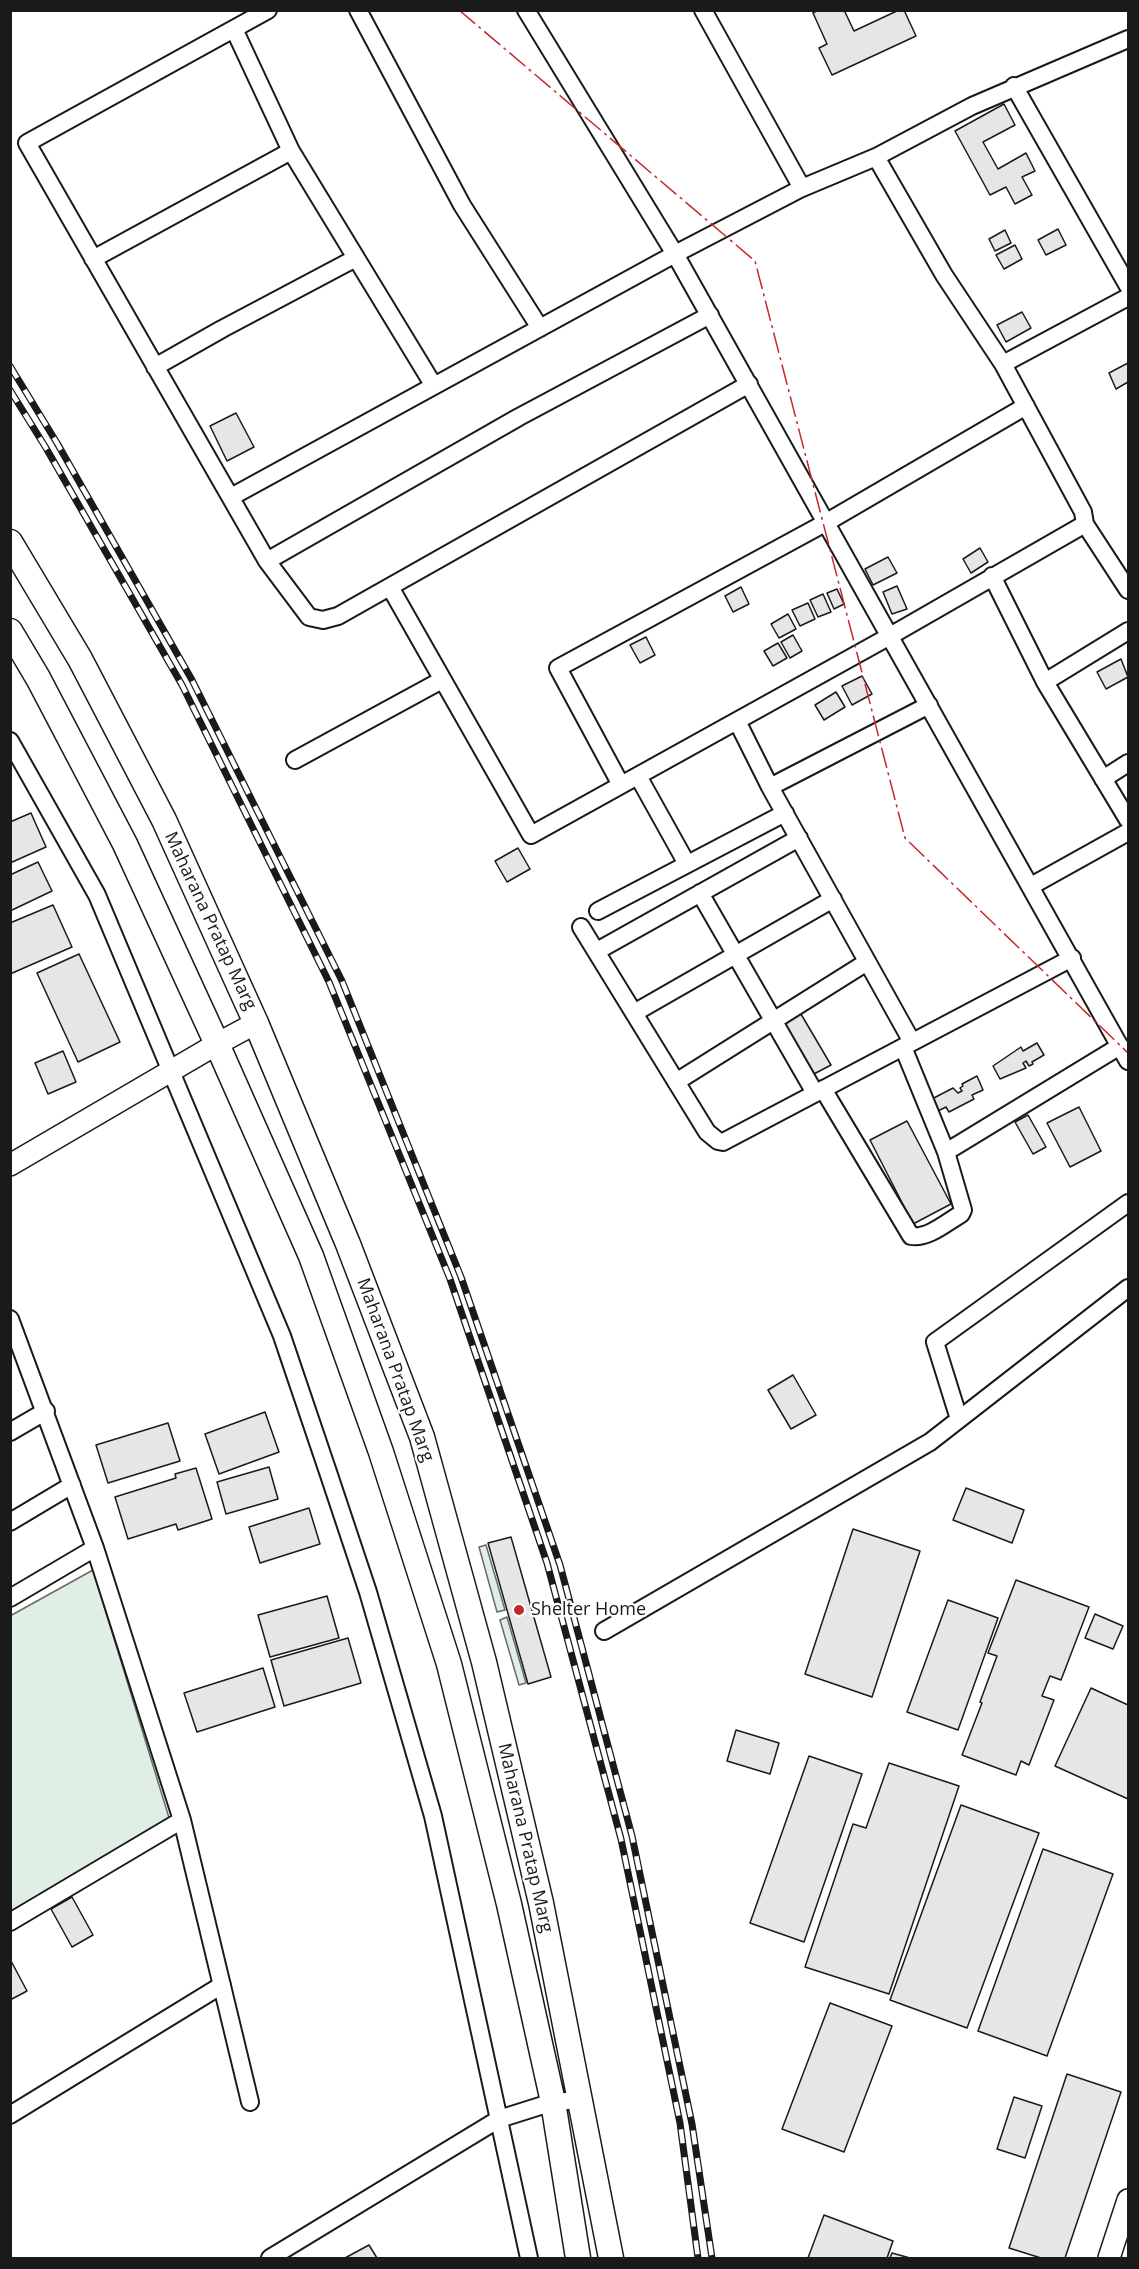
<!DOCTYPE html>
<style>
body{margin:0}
#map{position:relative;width:1139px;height:2269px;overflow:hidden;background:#fff;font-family:"Open Sans",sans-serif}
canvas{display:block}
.frame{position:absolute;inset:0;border:12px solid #1a1a1a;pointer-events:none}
</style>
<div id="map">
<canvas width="1139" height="2269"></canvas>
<div class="frame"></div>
</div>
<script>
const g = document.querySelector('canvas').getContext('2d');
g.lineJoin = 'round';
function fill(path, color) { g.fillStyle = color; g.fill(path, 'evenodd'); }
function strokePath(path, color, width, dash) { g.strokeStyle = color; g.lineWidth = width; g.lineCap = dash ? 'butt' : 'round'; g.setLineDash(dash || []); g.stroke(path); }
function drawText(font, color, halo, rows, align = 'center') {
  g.font = font + ' "Open Sans",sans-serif'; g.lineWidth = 4.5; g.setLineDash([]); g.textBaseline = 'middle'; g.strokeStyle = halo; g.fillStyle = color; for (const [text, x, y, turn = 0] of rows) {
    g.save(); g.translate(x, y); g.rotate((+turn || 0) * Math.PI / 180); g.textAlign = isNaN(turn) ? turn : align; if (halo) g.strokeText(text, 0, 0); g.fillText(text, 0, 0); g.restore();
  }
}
const green = new Path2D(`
 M486,1545L505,1610L497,1612L479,1547Z
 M93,1570L170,1821L10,1913V1616Z
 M507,1617L526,1683L519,1685L500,1620Z`);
fill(green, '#e0efe3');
strokePath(green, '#6a6a6a', 1.5);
const building = new Path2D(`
 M818,10H844L854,31L899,10H904L916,36L832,75L819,48L827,44L813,13Z
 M1004,104L1015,125L983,142L998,169L1026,153L1035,171L1022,177L1032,195L1015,204L1006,187L990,195L955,131Z
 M1058,229L1066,245L1046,255L1038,240Z
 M1005,230L1011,243L995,251L989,239Z
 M1015,245L1022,259L1004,269L996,255Z
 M1022,312L1031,328L1006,342L997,325Z
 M1128,363V382L1116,389L1109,373Z
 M236,413L254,447L227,461L210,426Z
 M980,548L988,562L971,573L963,559Z
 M888,557L897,573L873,585L865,569Z
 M897,586L907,609L892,614L883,592Z
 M741,587L749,604L733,612L725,596Z
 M837,589L844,604L834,609L827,593Z
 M823,594L831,612L818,617L810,600Z
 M808,603L815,619L800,626L792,610Z
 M788,614L796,629L779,638L771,624Z
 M793,635L802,651L790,658L781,642Z
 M646,637L655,655L640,663L630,645Z
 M778,643L787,658L773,666L764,651Z
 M1121,659L1128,677L1106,689L1097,672Z
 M862,676L872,694L852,705L842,686Z
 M836,692L845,707L824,720L815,705Z
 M31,813L46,847L10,863V822Z
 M518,848L530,869L507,882L495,861Z
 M38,862L52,891L10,911V875Z
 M53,905L72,947L10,974V923Z
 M79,954L120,1042L78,1062L37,973Z
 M798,1009L831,1065L812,1075L780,1019Z
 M1037,1043L1044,1055L1032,1062L1033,1064L1029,1066L1026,1061L1023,1063L1026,1068L1000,1079L993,1066L1021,1047L1023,1051Z
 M63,1051L76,1082L48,1094L35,1063Z
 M977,1076L983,1090L972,1095L974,1099L949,1112L946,1107L936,1112L930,1100L953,1088L958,1093L962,1091L960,1088L963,1086L962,1084Z
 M1079,1107L1101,1151L1070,1167L1047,1123Z
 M1028,1115L1046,1147L1033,1154L1015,1122Z
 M907,1121L951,1204L913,1224L870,1140Z
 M793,1375L816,1415L791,1429L768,1390Z
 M265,1412L279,1452L219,1474L205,1434Z
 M168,1423L180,1461L108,1483L96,1445Z
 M269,1467L278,1499L226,1514L217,1482Z
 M196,1468L212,1519L178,1530L176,1524L128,1539L115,1497L176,1478L175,1474Z
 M966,1488L1024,1510L1012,1543L953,1520Z
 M309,1508L320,1544L260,1563L249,1527Z
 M853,1529L920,1551L872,1697L805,1674Z
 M511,1537L551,1677L528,1684L488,1543Z
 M1016,1580L1089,1607L1061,1680L1050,1676L1042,1696L1054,1700L1029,1765L1021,1761L1016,1775L962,1755L982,1703L980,1702L997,1656L988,1653Z
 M327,1596L339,1638L270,1657L258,1615Z
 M948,1600L998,1618L958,1730L907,1712Z
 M1095,1614L1123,1626L1113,1649L1085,1638Z
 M348,1638L361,1683L284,1706L271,1660Z
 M263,1668L275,1707L197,1732L184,1693Z
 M1091,1688L1128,1705V1799L1055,1766Z
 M736,1730L779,1743L770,1774L727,1761Z
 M809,1756L862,1774L804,1942L750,1923Z
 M889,1763L959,1786L889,1994L805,1967L853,1824L866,1828Z
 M961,1805L1039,1833L967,2028L890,2000Z
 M1043,1849L1113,1874L1047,2056L978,2031Z
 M72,1897L93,1935L72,1947L51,1909Z
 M10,1959L27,1991L10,2000Z
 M830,2003L892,2026L844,2152L782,2129Z
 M1067,2074L1121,2092L1065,2258H1041L1009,2248Z
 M1014,2097L1042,2106L1025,2158L997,2149Z
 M824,2215L893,2241L887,2258H808Z
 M369,2245L377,2258H345Z
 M892,2253L910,2258H890Z`);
fill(building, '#e6e6e6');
strokePath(building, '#1a1a1a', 1.5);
const minor = new Path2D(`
 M268,10L27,143L267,561L309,617L323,620L338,616L749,384
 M358,10L462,205L540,328
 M526,10L675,254L1128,1061
 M703,10L802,188
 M234,29L291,151L434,386
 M1014,86L1128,286
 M93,259L291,151
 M1003,364L1128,297
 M155,367L222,329L356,258
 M231,497L675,254L802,188L876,157L972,106L1128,39
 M1085,524L1128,590
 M267,561L519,417L710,315
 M992,576L1045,682L1128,820
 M390,587L531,835L890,636L1085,524L1083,512L1003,364L944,275L876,157
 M1045,682L1128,631
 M737,721L770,787L912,1042
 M10,741L97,895L282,1336L328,1472L368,1592L433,1816L529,2258
 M295,760L442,680
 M638,776L687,864
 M1103,779L1128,763
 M621,785L558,668L827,522L1026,406
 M770,787L929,705
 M1031,886L1128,832
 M700,893L815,1093
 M598,911L785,813
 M581,927L707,1132L718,1141L723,1142L1072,958
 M597,951L799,838
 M634,1013L833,899
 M903,1047L946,1152L1120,1046
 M676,1082L867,962
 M823,1089L911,1236C928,1239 947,1222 961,1214L963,1210L946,1152
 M10,1319L95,1548L182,1820L250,2102
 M959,1419L935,1342L1128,1203
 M10,1432L46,1411
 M10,1522L72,1485
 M10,1598L95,1548
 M604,1631L930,1442L1128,1288
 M10,1922L182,1820
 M10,2115L222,1985
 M270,2258L499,2119L553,2102L581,2100`);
const tertiary = new Path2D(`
 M10,1165L217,1044L256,1023
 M1109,2258L1128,2200`);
const secondary = new Path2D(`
 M10,542L80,659L164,820L256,1023L348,1244L422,1437L484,1662L541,1903L611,2258
 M10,631L38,678L125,844L217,1044L311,1256L381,1452L449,1664L509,1904L553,2102L578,2258`);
strokePath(minor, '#1a1a1a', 20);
strokePath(tertiary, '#1a1a1a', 24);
strokePath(secondary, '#1a1a1a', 27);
strokePath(minor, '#fff', 16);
strokePath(tertiary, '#fff', 21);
strokePath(secondary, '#fff', 24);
const rail = new Path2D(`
 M10,366L57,443L192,680L342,981L461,1277L560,1565L632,1836L692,2124L712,2258
 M10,390L46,448L182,685L329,982L450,1279L547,1563L621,1839L680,2123L698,2258`);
strokePath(rail, '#1a1a1a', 7);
strokePath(rail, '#fff', 4.5, [14]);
strokePath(new Path2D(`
 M459,10L755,261L905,838L1128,1053`), '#c62828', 1.5, [21, 4.5, 3, 4.5]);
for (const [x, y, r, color] of [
 [519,1610,6,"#c62828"]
]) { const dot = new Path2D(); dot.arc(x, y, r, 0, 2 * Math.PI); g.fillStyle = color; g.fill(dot); strokePath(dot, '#fff', 2); }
drawText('18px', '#1a1a1a', '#fff', [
 ["Maharana Pratap Marg",210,921,65],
 ["Maharana Pratap Marg",395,1370,70],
 ["Maharana Pratap Marg",525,1838,77]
]);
drawText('18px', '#1a1a1a', '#fff', [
 ["Shelter Home",531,1610]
], 'left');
</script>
